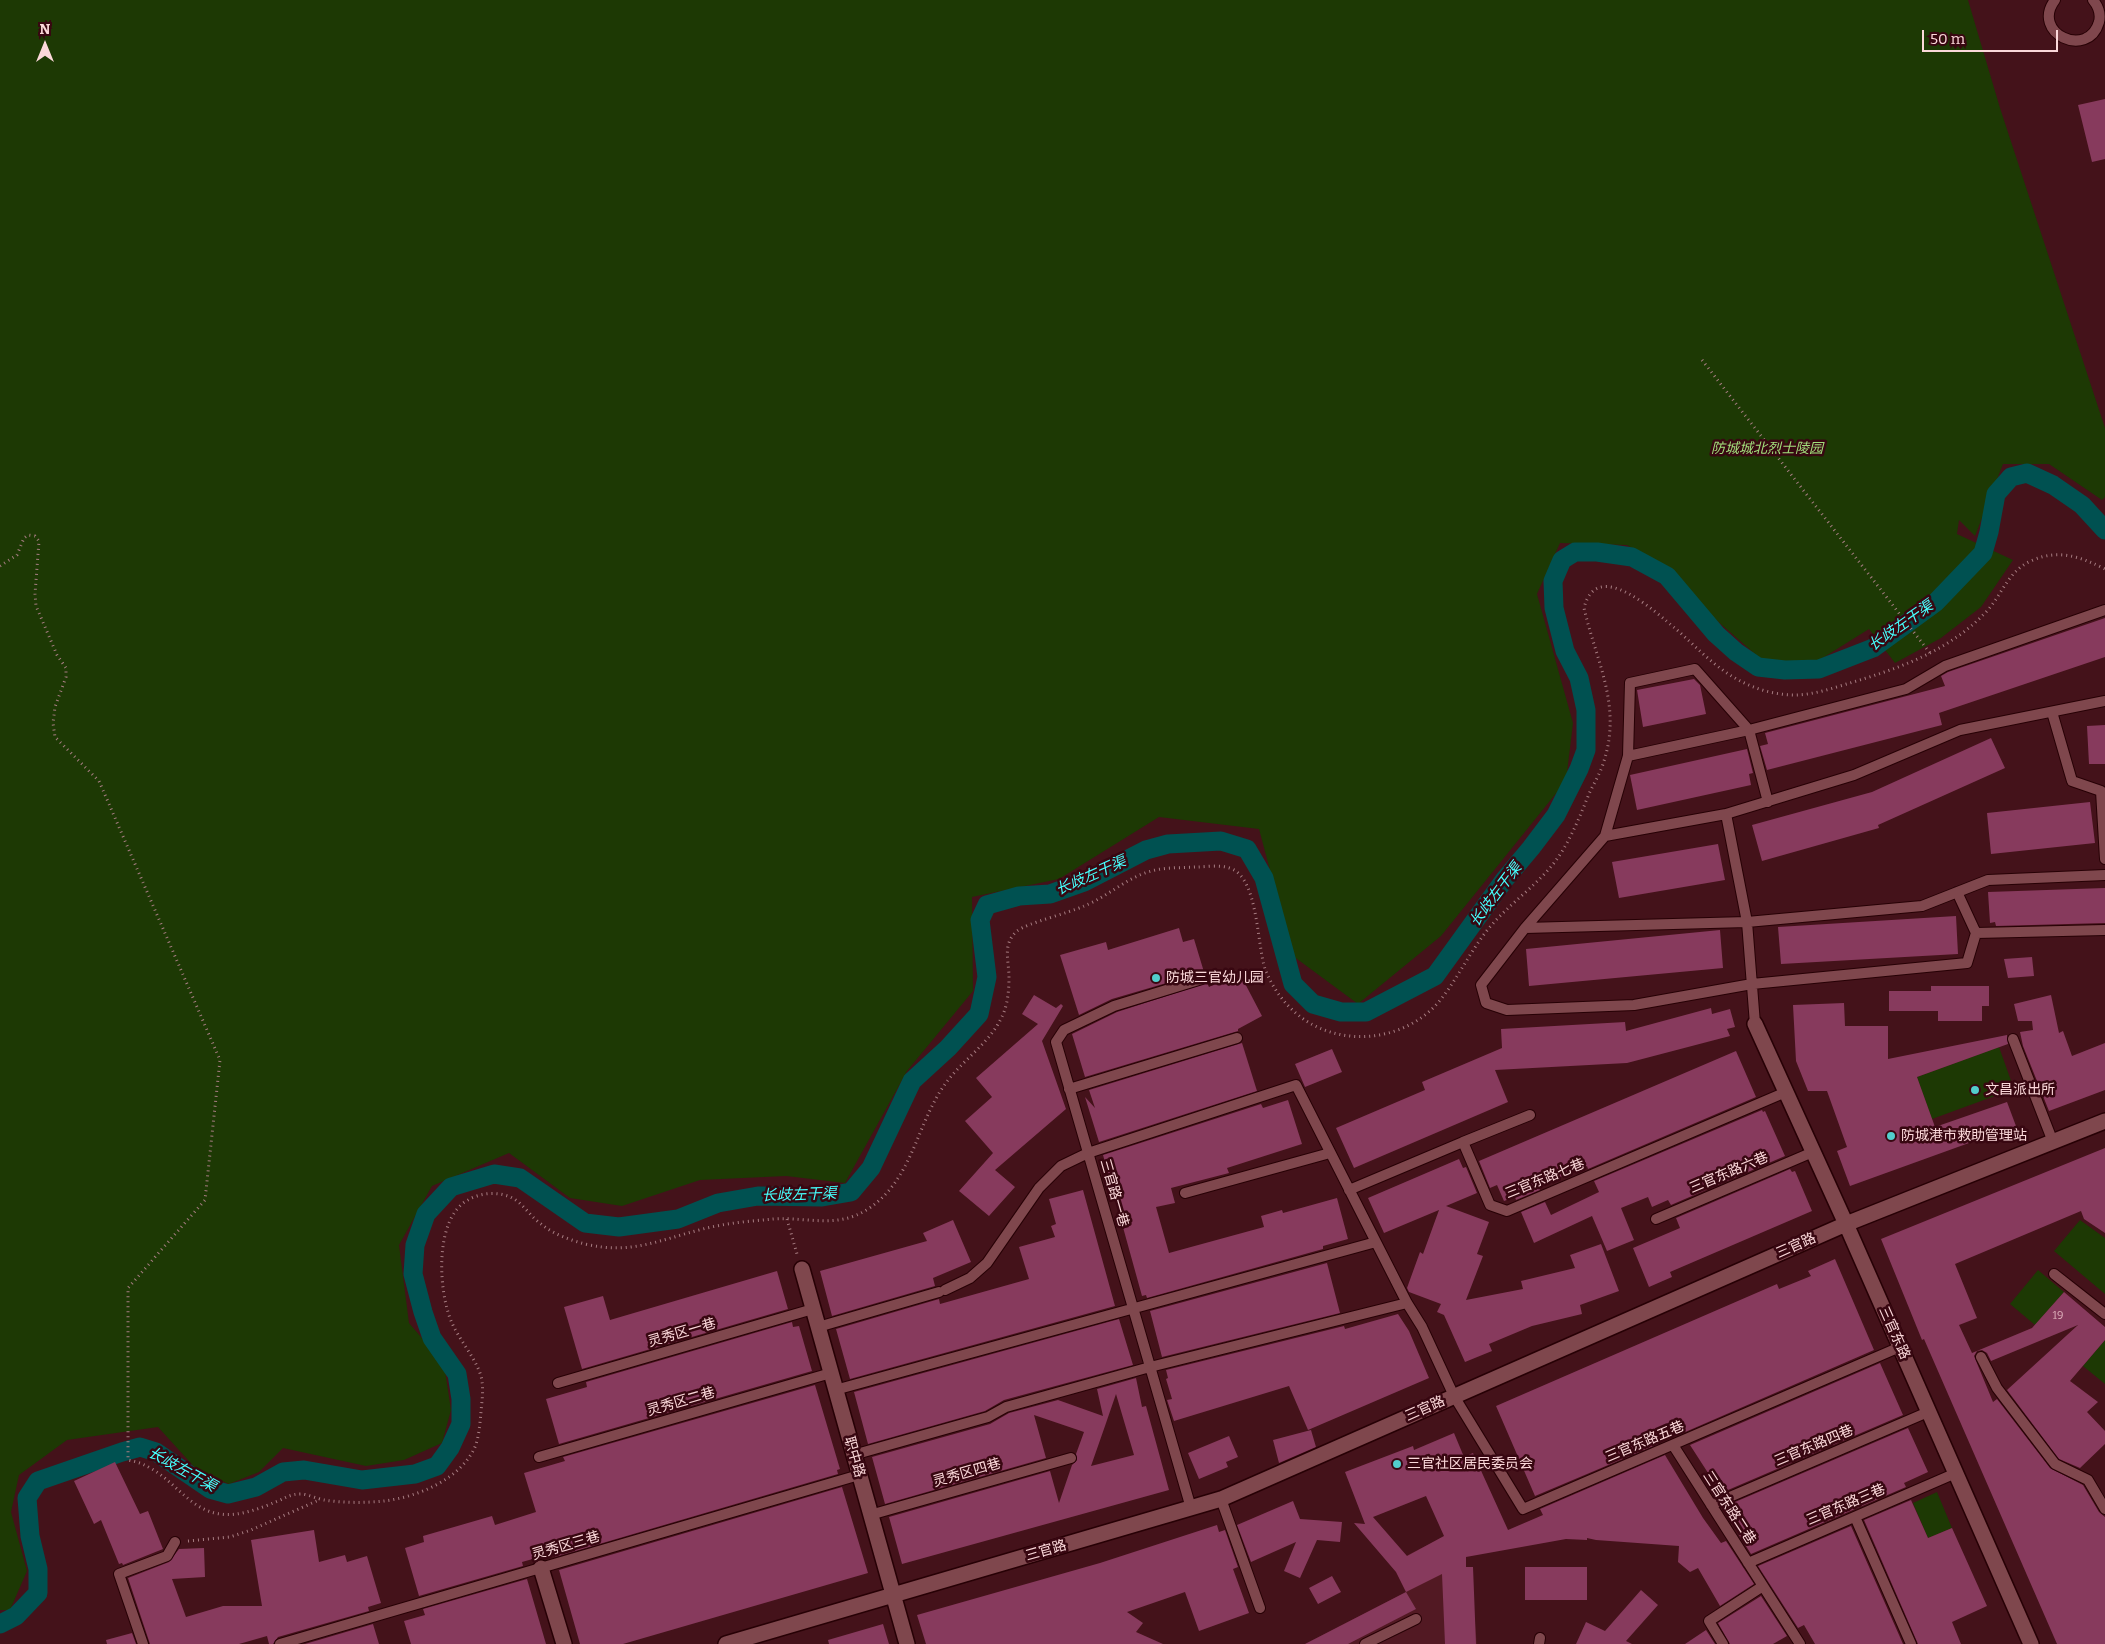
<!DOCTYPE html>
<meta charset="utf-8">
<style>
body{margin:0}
#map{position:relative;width:2105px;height:1644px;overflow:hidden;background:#44121a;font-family:Bitter,serif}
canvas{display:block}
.north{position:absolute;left:20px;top:20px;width:50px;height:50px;-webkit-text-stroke:4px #380711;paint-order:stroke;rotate:0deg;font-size:14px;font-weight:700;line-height:20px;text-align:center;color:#fbd8da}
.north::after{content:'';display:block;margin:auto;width:18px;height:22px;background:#fbd8da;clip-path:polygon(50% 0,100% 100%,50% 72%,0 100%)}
.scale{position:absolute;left:1922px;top:30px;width:136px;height:22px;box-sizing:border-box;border:2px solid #fbd8da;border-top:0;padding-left:6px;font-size:15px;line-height:18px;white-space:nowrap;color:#fbd8da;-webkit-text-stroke:4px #380711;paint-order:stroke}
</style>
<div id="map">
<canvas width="2105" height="1644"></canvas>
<div class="north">N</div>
<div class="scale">50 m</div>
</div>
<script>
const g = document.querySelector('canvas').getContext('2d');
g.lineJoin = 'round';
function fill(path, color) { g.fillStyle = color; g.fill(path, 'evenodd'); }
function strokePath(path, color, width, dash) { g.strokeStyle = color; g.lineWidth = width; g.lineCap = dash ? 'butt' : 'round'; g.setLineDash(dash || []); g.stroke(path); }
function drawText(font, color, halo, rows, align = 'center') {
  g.font = font + ' Bitter,"Noto Sans SC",serif'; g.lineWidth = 5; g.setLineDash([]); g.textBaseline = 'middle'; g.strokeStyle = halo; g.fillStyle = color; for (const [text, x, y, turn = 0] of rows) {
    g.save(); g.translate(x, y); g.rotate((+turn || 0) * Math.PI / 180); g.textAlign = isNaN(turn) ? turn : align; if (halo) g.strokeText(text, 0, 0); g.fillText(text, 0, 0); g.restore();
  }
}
fill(new Path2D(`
 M1441,1538L1474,1612L1477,1644H1305L1406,1592L1392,1563Z`), '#521923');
fill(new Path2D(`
 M0,0H1968L2000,108L2105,428V497L2102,500L2049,464H2003L1975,536L1959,520L1957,534L2013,560L1981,607L1941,638L1895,663L1869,629L1813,664L1789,665L1762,660L1698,604L1672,572L1627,545L1560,543L1537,594L1573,723L1566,781L1441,936L1358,1004L1293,956L1259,829L1159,817L1059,879L972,897L973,991L907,1071L845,1183L786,1176L700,1180L622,1206L570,1198L509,1153L432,1186L399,1245L409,1323L444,1364L451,1410L442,1443L404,1460L366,1466L283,1448L259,1472L229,1484L198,1471L158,1427L67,1440L19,1475L11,1512L27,1571L10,1610H0Z
 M1999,1047L2014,1089L1932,1119L1917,1077Z
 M2080,1220L2105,1238V1294L2054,1251Z
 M2038,1270L2064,1292L2035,1325L2010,1304Z
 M2105,1340V1384L2083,1366Z
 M1937,1492L1952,1528L1928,1538L1913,1503Z`), '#1d3904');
strokePath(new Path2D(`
 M0,1624L16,1616L38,1593V1569L30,1536L27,1498L38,1481L122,1452L140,1447L156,1452L210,1489L228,1494L256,1487L283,1472L304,1470L362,1480L415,1474L437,1466L450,1448L461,1424V1399L457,1374L432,1338L423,1312L413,1274L415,1245L426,1214L451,1187L494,1174L520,1178L585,1223L619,1227L678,1219L718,1203L758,1196L822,1197L851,1192L871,1168L912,1081L948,1048L979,1014L987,977L980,920L987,905L1019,896L1050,894L1084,882L1146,850L1168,844L1221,841L1247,849L1264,878L1293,984L1313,1004L1341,1012H1366L1435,976L1505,879L1531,848L1556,815L1579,769L1586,750V710L1579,678L1565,651L1554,608L1553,581L1562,560L1575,552H1597L1632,557L1667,576L1716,634L1736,652L1758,667L1785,670L1819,669L1873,648L1936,602L1983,553L1989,532L1996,494L2011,477L2027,473L2053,485L2082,505L2105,530`), '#005151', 19);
fill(new Path2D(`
 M2105,99V159L2092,162L2078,105Z
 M2105,618V657L1939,713L1942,725L1767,770L1760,746L1768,744L1765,733L1945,686L1941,676L1948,672Z
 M1694,679L1700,685L1706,714L1643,727L1637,690Z
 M2105,725V764H2089L2087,726Z
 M1991,738L2005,768L1878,825L1879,828L1762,861L1752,825L1872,792Z
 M1747,749L1753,773L1749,774L1751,785L1637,810L1630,775Z
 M2090,802L2095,843L1991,854L1987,813Z
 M1718,844L1725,880L1619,898L1612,862Z
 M2105,888V923L1996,926L1995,922L1990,923L1988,892Z
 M1956,916L1958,954L1781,964L1778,927Z
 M1179,928L1183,942L1194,939L1204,972L1112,999L1079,1015L1060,955L1106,942L1108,950Z
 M1720,930L1723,968L1529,986L1526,949Z
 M2032,957L2034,976L2008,978L2004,959Z
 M1239,972L1262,1016L1238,1029V1031L1085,1077L1072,1034L1117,1012L1207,983L1209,987Z
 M1931,986H1989V1006H1982V1021H1938V1011H1889V991H1931Z
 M1034,995L1056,1008L1061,1004L1063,1006L1042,1041L1066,1109L995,1170L1015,1187L989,1216L959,1191L993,1153L965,1121L992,1097L976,1078L1038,1024L1022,1014Z
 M2051,995L2059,1033L2063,1031L2072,1056L2105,1043V1090L2049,1111L2023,1046L2020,1032L2033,1030L2032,1021H2018L2014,1004Z
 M1844,1003L1845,1026H1888V1059L2007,1035L2008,1044L1917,1077L1935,1127L2007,1102L2016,1126L1850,1186L1837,1151L1847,1147L1827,1091H1808L1796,1061L1793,1005Z
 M1711,1008L1712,1014L1730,1009L1735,1027L1727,1029L1730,1036L1627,1063L1495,1070L1508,1102L1354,1168L1336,1128L1425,1090L1422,1082L1502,1048L1501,1029L1625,1022L1626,1031Z
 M1242,1043L1257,1091L1099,1142L1085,1097L1095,1108L1089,1090Z
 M1332,1049L1342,1072L1305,1087L1295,1064Z
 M1736,1051L1756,1097L1588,1169L1587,1166L1538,1186L1540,1190L1516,1200L1515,1197L1504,1201L1497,1185L1490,1188L1479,1161Z
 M1288,1100L1302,1144L1227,1168L1229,1173L1171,1188L1175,1203L1156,1207L1169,1253L1264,1227L1261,1216L1282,1210L1283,1213L1337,1198L1348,1239L1323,1246V1249L1147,1298L1146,1295L1142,1296L1103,1155L1261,1104L1263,1108Z
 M1762,1110L1763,1112L1765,1111L1785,1156L1671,1205L1668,1200L1652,1207L1648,1197L1621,1208L1634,1240L1607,1251L1592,1216L1534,1243L1521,1212L1545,1202L1551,1215L1599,1192L1594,1181Z
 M2105,1148V1233L2084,1219L2081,1211L1955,1264L1977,1318L1959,1325L1972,1353L2032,1328L2064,1292L2105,1327V1340L2070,1381L2098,1402L2087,1412L2105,1431V1444L2080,1468L2059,1459L2007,1390L2078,1325L1991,1361L1987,1353L1982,1350L1977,1351L1974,1356L1993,1402L1997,1399L2050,1468L2083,1485L2099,1512L2105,1517V1644H2057L1924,1339L1922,1340L1881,1239Z
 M1459,1159L1463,1168L1466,1167L1477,1193L1446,1206L1489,1222L1477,1254L1483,1256L1466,1300L1523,1289L1521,1281L1575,1268L1570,1255L1601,1244L1619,1291L1580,1305L1582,1314L1532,1326L1489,1344L1492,1351L1465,1362L1444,1315L1437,1312L1441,1304L1409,1292L1407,1288L1420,1252L1423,1254L1439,1210L1384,1233L1368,1198Z
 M1790,1169L1792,1172L1795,1171L1812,1211L1670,1272L1672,1277L1649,1287L1633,1248L1680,1228L1676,1218Z
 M1083,1190L1115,1306L850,1379L836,1329L939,1299L940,1304L1029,1279L1019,1247L1055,1237L1051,1226L1056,1224L1049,1199Z
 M953,1220L971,1262L933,1278L935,1286L832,1316L820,1271L927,1241L923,1233Z
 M1835,1259L1874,1350L1683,1433L1680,1427L1654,1438L1658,1444L1535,1496L1496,1406L1777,1284L1779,1289L1811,1276L1808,1271Z
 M1327,1263L1340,1313L1162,1357L1150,1311Z
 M777,1271L788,1309L582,1369L564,1307L603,1296L610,1320Z
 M1398,1314L1409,1331L1429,1378L1308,1430L1289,1386L1174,1421L1167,1400L1172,1399L1166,1379L1168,1378L1166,1370L1344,1326L1345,1329Z
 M1119,1319L1133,1365L1004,1400L985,1411L868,1444L854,1392Z
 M792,1322L793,1327L799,1326L812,1371L559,1444L546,1399L587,1387L586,1382Z
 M1880,1363L1903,1415L1721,1493L1690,1445Z
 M1136,1378L1142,1407L1146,1406L1169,1490L902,1564L889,1517L1050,1471L1059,1503L1072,1465L1077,1460L1076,1454L1084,1432L1034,1415L1046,1458L885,1504L872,1457L990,1424L1009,1413L1058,1400L1103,1416L1097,1389ZM1116,1394L1134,1455L1091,1466L1105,1426Z
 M815,1385L840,1469L837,1470L838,1474L555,1557L554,1553L522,1562L523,1566L419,1596L405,1548L424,1542L423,1536L492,1516L495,1525L536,1512L524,1473L565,1461L563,1457Z
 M1908,1428L1928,1472L1904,1483L1906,1487L1751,1554L1739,1535L1745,1532L1728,1505Z
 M1311,1430L1316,1447L1279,1463L1273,1440Z
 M1454,1433L1464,1457L1473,1453L1508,1530L1543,1515L1540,1509L1665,1455L1703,1518L1721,1543L1726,1541L1754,1584L1720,1606L1698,1568L1690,1572L1678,1562L1679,1546L1596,1540L1587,1538V1540L1566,1539L1466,1557V1567H1473L1476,1644H1445L1442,1574L1406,1592L1396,1572L1354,1523L1365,1524L1345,1472L1413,1446L1414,1450ZM1426,1496L1444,1536L1407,1556L1373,1517Z
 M1229,1436L1238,1457L1226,1462L1228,1467L1199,1479L1188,1453Z
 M115,1462L140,1514L148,1511L163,1549L123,1565L122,1563L119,1564L101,1520L94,1524L74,1481Z
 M842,1487L868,1573L623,1644H580L559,1570Z
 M1911,1500L1928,1538L1952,1528L1987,1606L1952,1622L1961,1644H1918L1864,1520Z
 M1293,1501L1300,1519L1342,1522L1340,1542L1317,1540L1300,1578L1284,1571L1296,1542L1251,1562L1237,1525Z
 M1217,1525L1219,1532L1225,1530L1238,1567L1233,1569L1249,1613L1199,1631L1185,1592L1127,1612L1143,1623L1136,1632L1163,1644H926L917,1615L1100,1563Z
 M1851,1526L1903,1644H1815L1804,1625L1798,1628L1758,1566Z
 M314,1530L319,1562L345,1555L347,1562L367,1556L381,1603L368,1607L369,1611L278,1637L273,1644H269L267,1636L239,1644H150L128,1578L169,1562L179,1549L204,1548L205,1577L172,1579L186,1617L223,1606H262L251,1540Z
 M1525,1567H1587V1600H1525Z
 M1332,1576L1341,1592L1318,1604L1309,1588Z
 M527,1579L546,1644H411L404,1621L425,1615L423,1609Z
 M1641,1590L1658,1605L1626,1641L1632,1644H1576L1586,1622L1605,1631Z
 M1406,1592L1416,1609L1348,1644H1305Z
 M1761,1596L1787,1636L1773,1644H1730L1718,1623Z
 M373,1624L379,1644H305Z
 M883,1624L889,1644H829L828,1640Z
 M1706,1630L1715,1644H1685Z
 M132,1633L136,1644H107L106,1640Z`), '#873a5d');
const service = new Path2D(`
 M2055,0C2030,33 2088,60 2099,22C2101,14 2098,6 2093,0
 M2052,712L2072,781L2101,791L2105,859
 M1628,756L1630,683L1695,669L1749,730L1906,689L1945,666L2105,610
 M1726,814L1747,922L1755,1024
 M1605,836L1628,756L1749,730L1768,802
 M1957,892L1976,933L2105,930
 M1525,928L1747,922L1922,906L1988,880L2105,875
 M1976,933L1967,963L1752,984L1634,1005L1507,1010L1486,1003L1481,985L1525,928L1605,836L1726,814L1854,775L1960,730L2105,701
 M2013,1039L2053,1142
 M1069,1089L1237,1038
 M1463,1142L1530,1115
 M1349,1190L1463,1142L1490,1205L1507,1211L1786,1092
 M1185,1193L1330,1153
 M1656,1219L1813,1152
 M2054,1274L2105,1314
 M945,1290L970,1278L987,1263L1039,1188L1061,1166L1088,1153L1296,1085L1407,1303L1422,1327L1454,1396L1523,1509L1900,1347
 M818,1327L939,1292
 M1981,1357L1997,1388L2055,1464L2088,1480L2105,1509
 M558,1383L813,1309
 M835,1390L1376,1242
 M1673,1445L1800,1644
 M853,1455L988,1417L1006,1407L1150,1367L1407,1303
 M539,1457L831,1373
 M1221,1499L1260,1608
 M1711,1505L1928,1412
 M1191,1508L1056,1042L1064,1030L1114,1006L1202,979
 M870,1515L1071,1458
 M1855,1517L1911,1644
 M1748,1563L1956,1473
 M143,1644L119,1574L167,1556L175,1542
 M280,1644L859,1475
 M1365,1644L1416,1619
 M1539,1644L1540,1638
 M1723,1644L1709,1621L1763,1586`);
const minor = new Path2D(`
 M1755,1024L1846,1224L2031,1644
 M802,1269L907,1644
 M541,1568L564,1644
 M726,1644L1221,1499L1846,1224L2105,1121`);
strokePath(service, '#270005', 12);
strokePath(minor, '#270005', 18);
strokePath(new Path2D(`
 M1702,360L1930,653
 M0,566L17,555L24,538L28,535L35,536L39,541L35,594L36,606L57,655L66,668V677L55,707L53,723L55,737L99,781L220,1060L205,1200L128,1288V1460C137,1462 142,1463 150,1468C175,1481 190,1510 220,1514C239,1517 261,1508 278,1501C287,1497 291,1494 301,1494C307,1494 318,1499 324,1500C343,1503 365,1503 384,1501C417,1497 460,1480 475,1447C479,1437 480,1423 481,1412C482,1400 484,1388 481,1376C475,1357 460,1341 452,1323C438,1292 434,1218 468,1200C481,1192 501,1191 514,1199C524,1205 531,1217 541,1224C553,1234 570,1240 585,1244C631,1255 659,1240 703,1229C726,1223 751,1221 774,1219C809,1217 837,1229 868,1209C912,1180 916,1127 943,1087C961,1060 992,1043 1004,1012C1008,1001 1009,989 1009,977C1009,961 1002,944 1017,931C1027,923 1069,913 1084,906C1107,897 1125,879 1148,872C1163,867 1180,868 1196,867C1207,867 1221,864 1232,869C1258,880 1257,944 1265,969C1275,995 1296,1019 1322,1029C1363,1046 1414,1034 1442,998C1459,976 1471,950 1489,928C1510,903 1538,885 1557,859C1571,839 1580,816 1589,794C1594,783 1601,772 1604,761C1622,705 1596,661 1584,608C1597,556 1656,613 1676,629C1692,643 1707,659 1724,671C1745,686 1770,695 1795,695C1813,695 1833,688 1850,683C1900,668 1949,651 1986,612C2003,594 2008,570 2033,560C2059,549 2081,557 2105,569
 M787,1219L797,1254
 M188,1541L230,1537L251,1530L319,1500`), '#a77d82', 3, [1, 4]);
strokePath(service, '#7f474d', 10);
strokePath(minor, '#7f474d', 15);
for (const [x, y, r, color] of [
 [1156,978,5,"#52cdcc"],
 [1975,1090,5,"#52cdcc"],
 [1891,1136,5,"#52cdcc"],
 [1397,1464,5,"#52cdcc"]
]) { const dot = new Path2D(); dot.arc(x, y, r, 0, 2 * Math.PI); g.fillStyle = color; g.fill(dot); strokePath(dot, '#380711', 2); }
drawText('11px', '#deb0bb', null, [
 ["19",2058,1316]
]);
drawText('italic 14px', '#a2de7c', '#380711', [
 ["防城城北烈士陵园",1767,449]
]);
drawText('14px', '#fbd8da', '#380711', [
 ["防城三官幼儿园",1166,978],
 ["文昌派出所",1985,1090],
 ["防城港市救助管理站",1901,1136],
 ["三官社区居民委员会",1407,1464]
], 'left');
drawText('14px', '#fbd8da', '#380711', [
 ["三官东路六巷",1729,1173,-23],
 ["三官东路七巷",1545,1179,-22],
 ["三官路一巷",1114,1193,74],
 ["三官路",1796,1246,-24],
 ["灵秀区一巷",682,1333,-16],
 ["三官东路",1894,1333,66],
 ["灵秀区二巷",681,1402,-16],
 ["三官路",1425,1409,-24],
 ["三官东路五巷",1645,1442,-23],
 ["三官东路四巷",1814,1446,-23],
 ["职中路",854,1457,74],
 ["灵秀区四巷",967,1473,-16],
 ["三官东路三巷",1846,1505,-23],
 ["三官东路二巷",1729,1508,57],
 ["灵秀区三巷",566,1546,-16],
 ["三官路",1046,1551,-16]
]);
drawText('italic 15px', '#45fffd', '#380711', [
 ["长歧左干渠",1901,626,-35],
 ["长歧左干渠",1091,876,-24],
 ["长歧左干渠",1496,895,-53],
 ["长歧左干渠",799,1195,-2],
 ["长歧左干渠",182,1470,29]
]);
</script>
